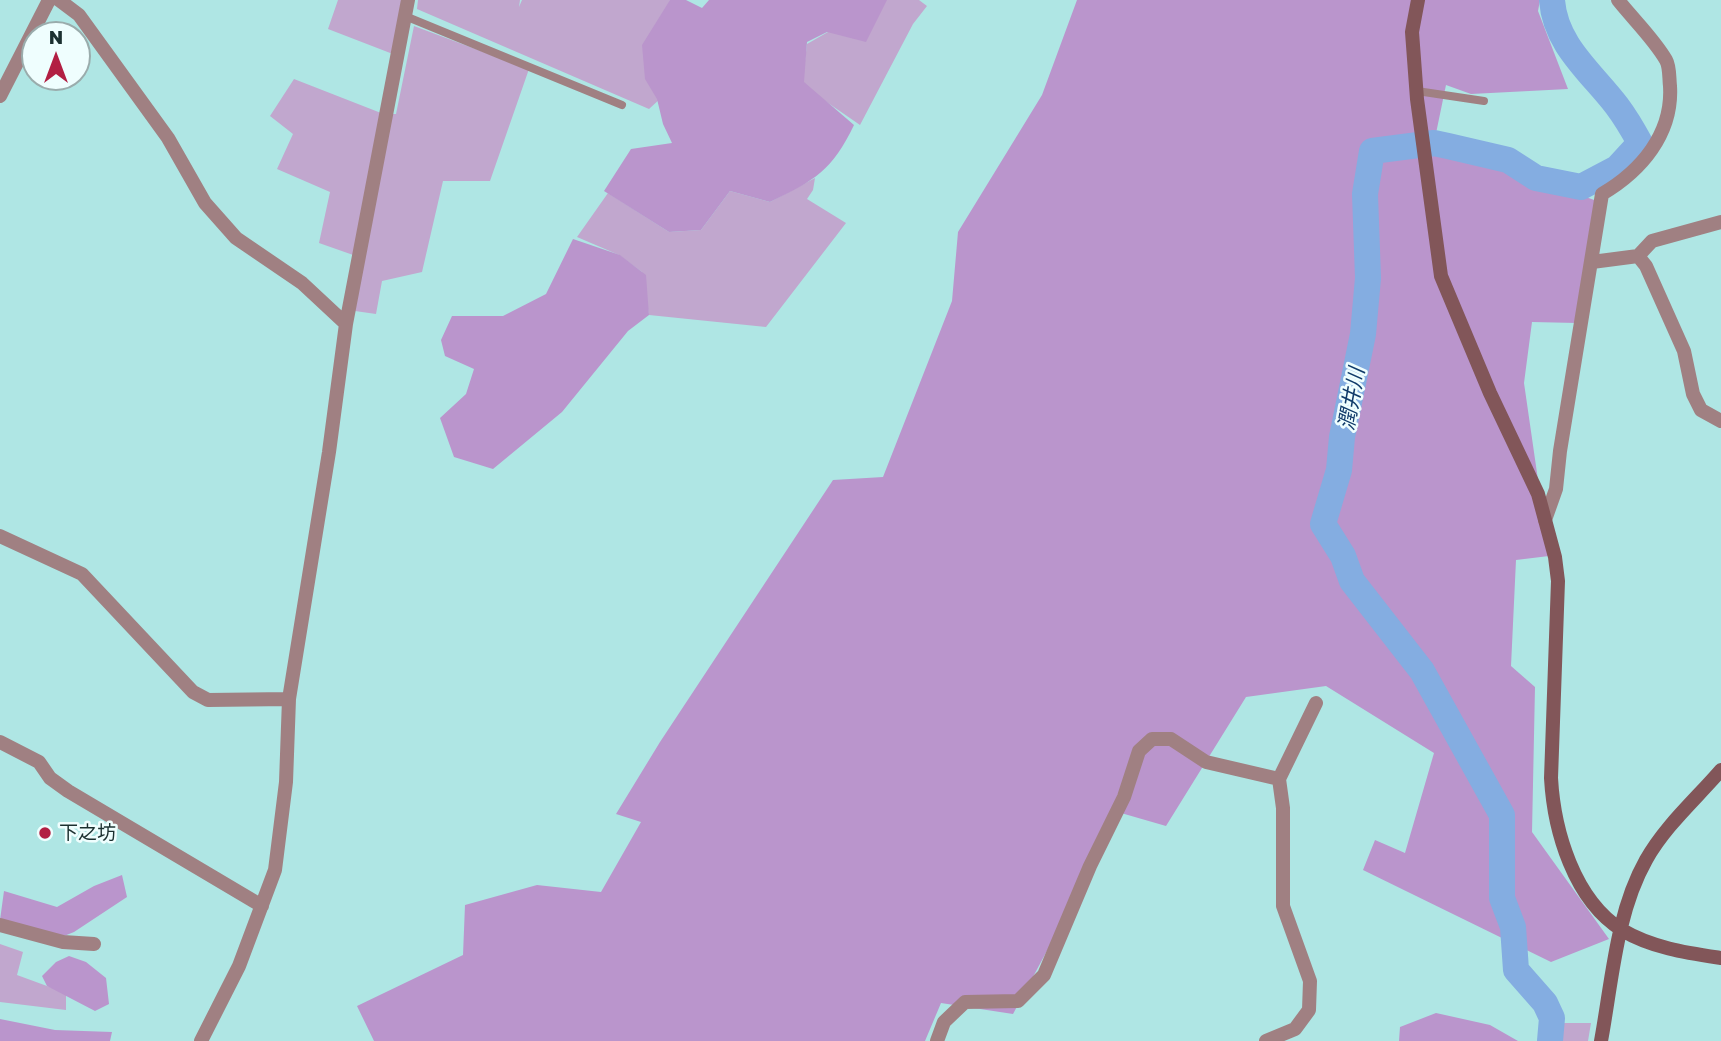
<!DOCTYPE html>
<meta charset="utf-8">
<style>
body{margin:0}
#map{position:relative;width:1721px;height:1041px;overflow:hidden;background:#afe6e4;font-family:"Golos Text",sans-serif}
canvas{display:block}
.north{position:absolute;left:21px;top:21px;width:70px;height:70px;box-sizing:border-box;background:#effefe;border:2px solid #9aacac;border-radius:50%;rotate:0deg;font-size:19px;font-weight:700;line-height:28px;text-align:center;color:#1b3030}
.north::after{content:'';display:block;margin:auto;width:24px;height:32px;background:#b21f43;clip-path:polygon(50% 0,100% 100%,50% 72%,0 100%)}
</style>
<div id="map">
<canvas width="1721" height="1041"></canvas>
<div class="north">N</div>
</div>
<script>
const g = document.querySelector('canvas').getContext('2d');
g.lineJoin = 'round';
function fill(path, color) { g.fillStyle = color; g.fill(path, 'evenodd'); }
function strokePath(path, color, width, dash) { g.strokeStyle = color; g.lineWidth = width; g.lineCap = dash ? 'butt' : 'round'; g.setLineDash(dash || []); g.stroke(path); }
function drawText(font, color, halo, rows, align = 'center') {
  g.font = font + ' "Golos Text","Noto Sans JP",sans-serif'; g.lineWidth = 5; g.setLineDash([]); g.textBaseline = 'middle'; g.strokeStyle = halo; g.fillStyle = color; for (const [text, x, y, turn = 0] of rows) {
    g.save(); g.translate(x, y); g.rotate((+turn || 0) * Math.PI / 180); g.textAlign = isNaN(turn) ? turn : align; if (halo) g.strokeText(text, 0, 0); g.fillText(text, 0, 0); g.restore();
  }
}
fill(new Path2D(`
 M338,0H409L398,56L328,29Z
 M418,0H520L519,7L522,0H670L661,98L649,109L417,9Z
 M884,0H919L927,6L913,24L860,125L802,85L807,44Z
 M414,26L529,69L490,181H443L422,272L382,281L376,314L355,311L391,114H396Z
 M294,79L381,113L356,256L319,243L330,192L277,169L293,134L270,116Z
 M815,178L813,190L807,199L846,223L766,327L649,315L642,272L619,255L577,237L608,193L669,232L701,230L730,191L770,202Z
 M0,944L23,952L17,975L66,993V1010L0,1002Z
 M1562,1023H1591L1588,1041H1553Z`), '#c1a7ce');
fill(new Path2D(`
 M670,0H686L702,8L709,0H887L866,42L827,32L807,42L804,82L854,125C832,171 815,180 770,202L730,191L701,230L669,232L604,191L631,149L672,143L663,124L657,99L645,79L642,45Z
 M1077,0H1540L1538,11L1568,89L1471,94L1446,85L1434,143L1597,201L1577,323L1532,322L1524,383L1549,556L1516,560L1511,666L1535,687L1532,832L1609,939L1551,962L1363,870L1375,840L1405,853L1434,753L1326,686L1246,697L1166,826L1121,813L1013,1014L941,1003L925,1041H374L357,1006L463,955L465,905L537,885L601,892L641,822L616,814L660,742L833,480L883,477L952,301L958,232L1042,95Z
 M573,239L620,255L646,275L649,315L628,331L562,412L493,469L454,457L440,418L466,394L474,369L445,356L441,340L452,316H503L546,294Z
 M122,875L127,897L74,932L54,940L0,920L4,891L57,907L94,886Z
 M69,956L86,962L106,978L109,1004L95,1011L47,986L42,976L56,962Z
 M1436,1013L1490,1025L1518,1041H1399L1400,1027Z
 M0,1019L55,1030L112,1032L110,1041H0Z`), '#ba95cc');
strokePath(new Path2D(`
 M1550,1041L1552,1018L1545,1003L1516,970L1513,927L1502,898V815L1422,671L1352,581L1343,556L1323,524L1339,470L1342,437L1363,334L1368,278L1365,194L1372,151L1434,143L1448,146L1508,160L1536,178L1581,187L1617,168L1640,143C1633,130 1626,118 1617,106C1592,73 1555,45 1552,0`), '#84ade1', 26);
strokePath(new Path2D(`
 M405,16L622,105
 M1417,91L1484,101`), '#a08082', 8);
strokePath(new Path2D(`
 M59,0L79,15L168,138L205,203L236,238L302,283L346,324
 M0,96L49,0
 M1721,222L1652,241L1638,256L1646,266L1684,351L1693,394L1701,410L1721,421
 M1592,262L1638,256
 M1545,520L1556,489L1560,451L1602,194C1641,171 1673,134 1670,86C1669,78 1670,67 1666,60C1654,39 1633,19 1618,0
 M0,536L82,574L193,692L208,700L289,699
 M0,742L39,762L50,778L68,791L262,906
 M0,925L63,942L94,944
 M201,1041L239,966L275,870L286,782L289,699L329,452L346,324L408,0
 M937,1041L944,1022L965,1002L1018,1001L1044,975L1090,866L1124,797L1139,751L1152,739H1171L1206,762L1279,779
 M1266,1041L1295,1029L1309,1010L1310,981L1283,906V808L1279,779L1316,703`), '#a08082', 14);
strokePath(new Path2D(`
 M1418,0L1412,32L1417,99L1441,276L1490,393L1538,494L1555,557L1558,581L1551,778C1554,831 1574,900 1622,930C1652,948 1688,953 1721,958
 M1601,1041C1612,982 1616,913 1646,860C1665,826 1696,799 1721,770`), '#825659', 14);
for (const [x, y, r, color] of [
 [45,833,7,"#b21f43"]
]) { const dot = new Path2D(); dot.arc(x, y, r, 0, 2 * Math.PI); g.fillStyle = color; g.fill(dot); strokePath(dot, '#effefe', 2.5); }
drawText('19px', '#1b3030', '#effefe', [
 ["下之坊",59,833]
], 'left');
drawText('italic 21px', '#113b6a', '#effefe', [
 ["潤井川",1352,399,-80]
]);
</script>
